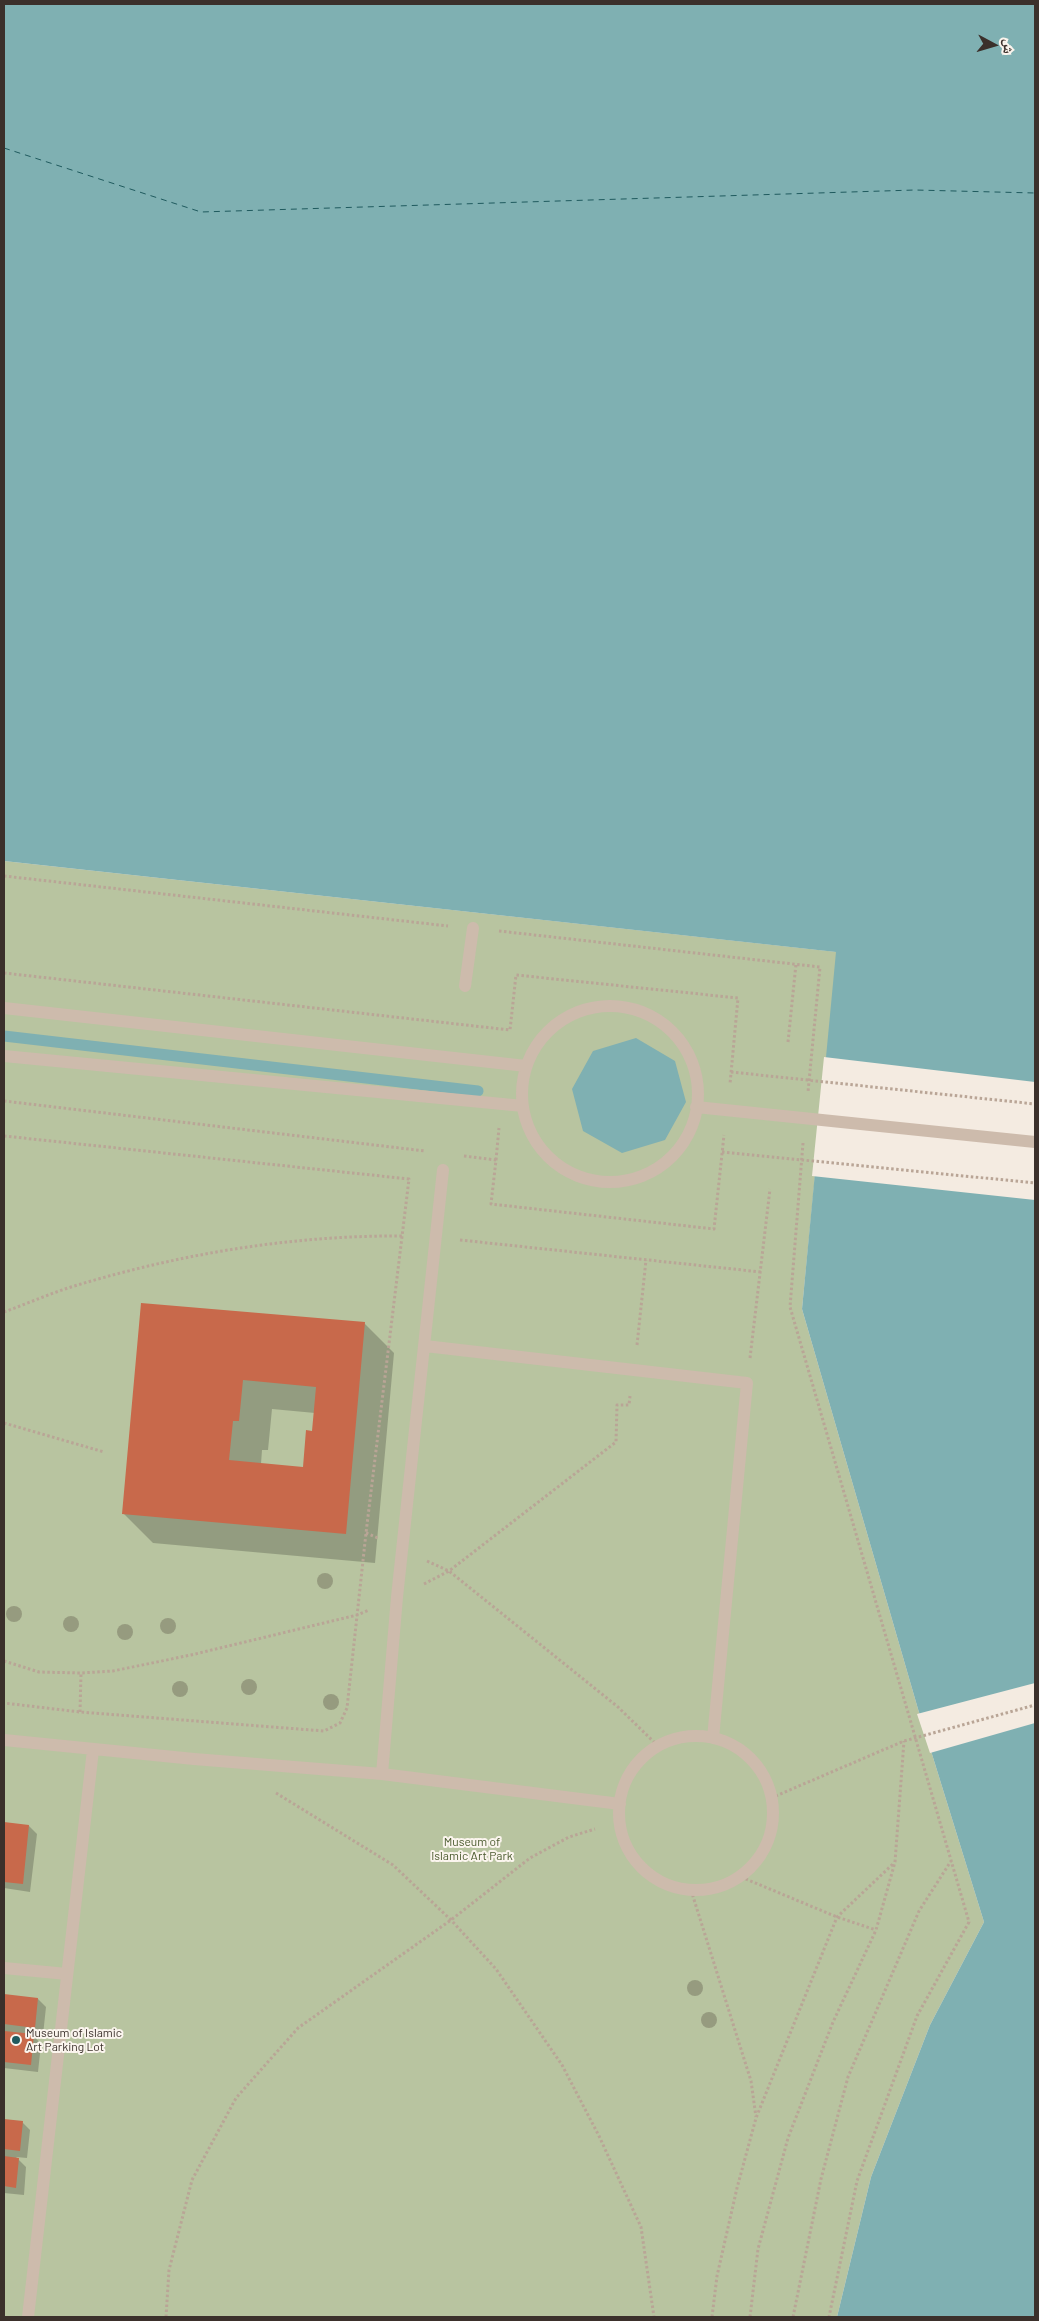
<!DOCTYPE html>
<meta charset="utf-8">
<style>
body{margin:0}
#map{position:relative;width:1039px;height:2321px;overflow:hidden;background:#f4ebe1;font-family:Barlow,"Noto Naskh Arabic",sans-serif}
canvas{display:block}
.frame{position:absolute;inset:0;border:5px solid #3b302b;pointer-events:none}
.north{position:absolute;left:969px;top:20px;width:50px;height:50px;-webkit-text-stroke:4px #fbf5ee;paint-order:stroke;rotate:96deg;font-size:14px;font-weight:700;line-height:20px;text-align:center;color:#3b302b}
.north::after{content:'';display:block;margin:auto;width:18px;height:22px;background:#3b302b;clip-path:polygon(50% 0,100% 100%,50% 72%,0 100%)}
</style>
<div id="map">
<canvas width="1039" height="2321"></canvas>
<div class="frame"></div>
<div class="north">ش</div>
</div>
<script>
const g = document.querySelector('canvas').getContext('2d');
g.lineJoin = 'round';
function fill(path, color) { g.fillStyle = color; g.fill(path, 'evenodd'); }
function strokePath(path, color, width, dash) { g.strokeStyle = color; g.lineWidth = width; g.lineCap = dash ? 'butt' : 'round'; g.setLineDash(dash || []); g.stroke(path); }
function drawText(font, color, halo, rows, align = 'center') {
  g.font = font + ' Barlow,sans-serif'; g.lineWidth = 4; g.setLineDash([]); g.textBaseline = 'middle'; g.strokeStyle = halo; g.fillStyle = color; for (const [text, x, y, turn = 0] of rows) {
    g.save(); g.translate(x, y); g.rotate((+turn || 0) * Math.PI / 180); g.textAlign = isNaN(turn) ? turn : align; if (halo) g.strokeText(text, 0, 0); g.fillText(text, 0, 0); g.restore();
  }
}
fill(new Path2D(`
 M4,861L837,952L802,1309L918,1709L984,1922L930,2025L871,2177L837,2317H4Z`), '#b8c4a0');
fill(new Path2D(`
 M4,4H1035V2317H837L871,2177L930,2025L984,1922L918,1709L802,1309L836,952L4,861Z
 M636,1038L675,1061L686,1102L665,1140L622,1153L583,1131L572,1089L593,1051Z`), '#7fb0b2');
fill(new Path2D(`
 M824,1057L1035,1082V1200L812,1176Z
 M1035,1683V1723L930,1753L917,1714Z`), '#f4ebe1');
fill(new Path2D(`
 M142,1305L364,1323L394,1353L375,1563L153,1543L124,1514ZM272,1409L315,1413L313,1432L304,1468L261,1464L262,1450H268Z
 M4,1824L29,1826L37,1834L30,1892L4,1888Z
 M4,1996L38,1999L46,2007L43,2035L32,2034L41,2044L38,2072L4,2068Z
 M4,2120L22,2122L30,2130L27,2158L16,2157L26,2167L24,2195L4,2193Z`), '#0003');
strokePath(new Path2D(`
 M4,1036L478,1091`), '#7fb0b2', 11);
strokePath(new Path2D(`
 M4,148L201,212L915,190L1035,193`), '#1f5a5e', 1, [6, 5]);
fill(new Path2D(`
 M141,1303L365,1322L346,1534L122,1514ZM243,1380L316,1387L312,1431L306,1430L303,1467L229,1460L233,1421H239Z
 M4,1822L29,1825L23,1884L4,1882Z
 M4,1994L38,1998L35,2028L4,2024Z
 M4,2031L34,2034L31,2065L4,2062Z
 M4,2119L23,2121L20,2151L4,2149Z
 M4,2156L19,2158L16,2188L4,2186Z`), '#c8694b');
strokePath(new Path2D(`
 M4,876L448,926
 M499,931L820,967L808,1092
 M4,973L510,1030L516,975L738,998L730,1084
 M788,1042L796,964
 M731,1072L1035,1104
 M4,1101L425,1151
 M4,1136L409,1179L366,1533L347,1708L340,1723L324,1731L80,1712L4,1703
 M803,1143L790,1307L969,1922L917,2016L857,2181L829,2317
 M722,1152L1035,1183
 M464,1156L496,1160L491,1204L714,1229L724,1135
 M496,1160L499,1128
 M460,1240L761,1272
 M4,1312C26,1304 49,1294 71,1287C179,1254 292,1235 404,1236
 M637,1345L646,1260
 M750,1358L770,1189
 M4,1423L104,1452
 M366,1533L378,1538
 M427,1561L449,1571L618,1707L658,1746
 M424,1584L449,1571L616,1442L617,1405H629L630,1396
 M4,1661L39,1672L81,1673L113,1671L191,1655L357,1615L369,1610
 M80,1712L81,1673
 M276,1793L393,1865L451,1920L496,1969L562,2065L599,2136L641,2227L654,2317
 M771,1798L904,1741L1035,1705
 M741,1877L837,1917L876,1930
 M691,1890L751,2081L756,2117
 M166,2317L169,2270L192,2180L236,2098L298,2028L451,1920L530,1858L569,1837L595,1829
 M712,2317L717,2276L737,2188L756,2118L837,1917L894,1863
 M750,2317L758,2249L788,2138L833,2022L876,1930L895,1862L904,1741
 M793,2317L821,2179L848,2077L919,1911L951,1861`), '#b9a596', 3, [2.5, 2.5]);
strokePath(new Path2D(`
 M465,986L473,928
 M522 1094a88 88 0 1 1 176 0a88 88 0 1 1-176 0Z
 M4,1008L526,1066
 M4,1056L523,1106
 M696,1107L1035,1142
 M425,1346L747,1383L713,1738
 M619 1813a77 77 0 1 1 154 0a77 77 0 1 1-154 0Z
 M4,1740L194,1759L382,1774L620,1804
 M382,1774L397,1597L443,1170
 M4,1968L67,1974
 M28,2317L93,1750`), '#cdbbac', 12);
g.fillStyle = '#969b7f';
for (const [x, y] of [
 [325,1581],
 [14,1614],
 [71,1624],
 [168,1626],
 [125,1632],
 [249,1687],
 [180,1689],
 [331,1702],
 [695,1988],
 [709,2020]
]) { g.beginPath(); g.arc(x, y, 8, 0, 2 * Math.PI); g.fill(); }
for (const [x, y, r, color] of [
 [16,2040,5,"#1f5a5e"]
]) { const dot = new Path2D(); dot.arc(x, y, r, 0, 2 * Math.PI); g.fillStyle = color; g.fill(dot); strokePath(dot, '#fbf5ee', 2); }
drawText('12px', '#4a5a2e', '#fbf5ee', [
 ["Museum of",472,1842],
 ["Islamic Art Park",472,1856]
]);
drawText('12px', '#3b302b', '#fbf5ee', [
 ["Museum of Islamic",26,2033],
 ["Art Parking Lot",26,2047]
], 'left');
</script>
